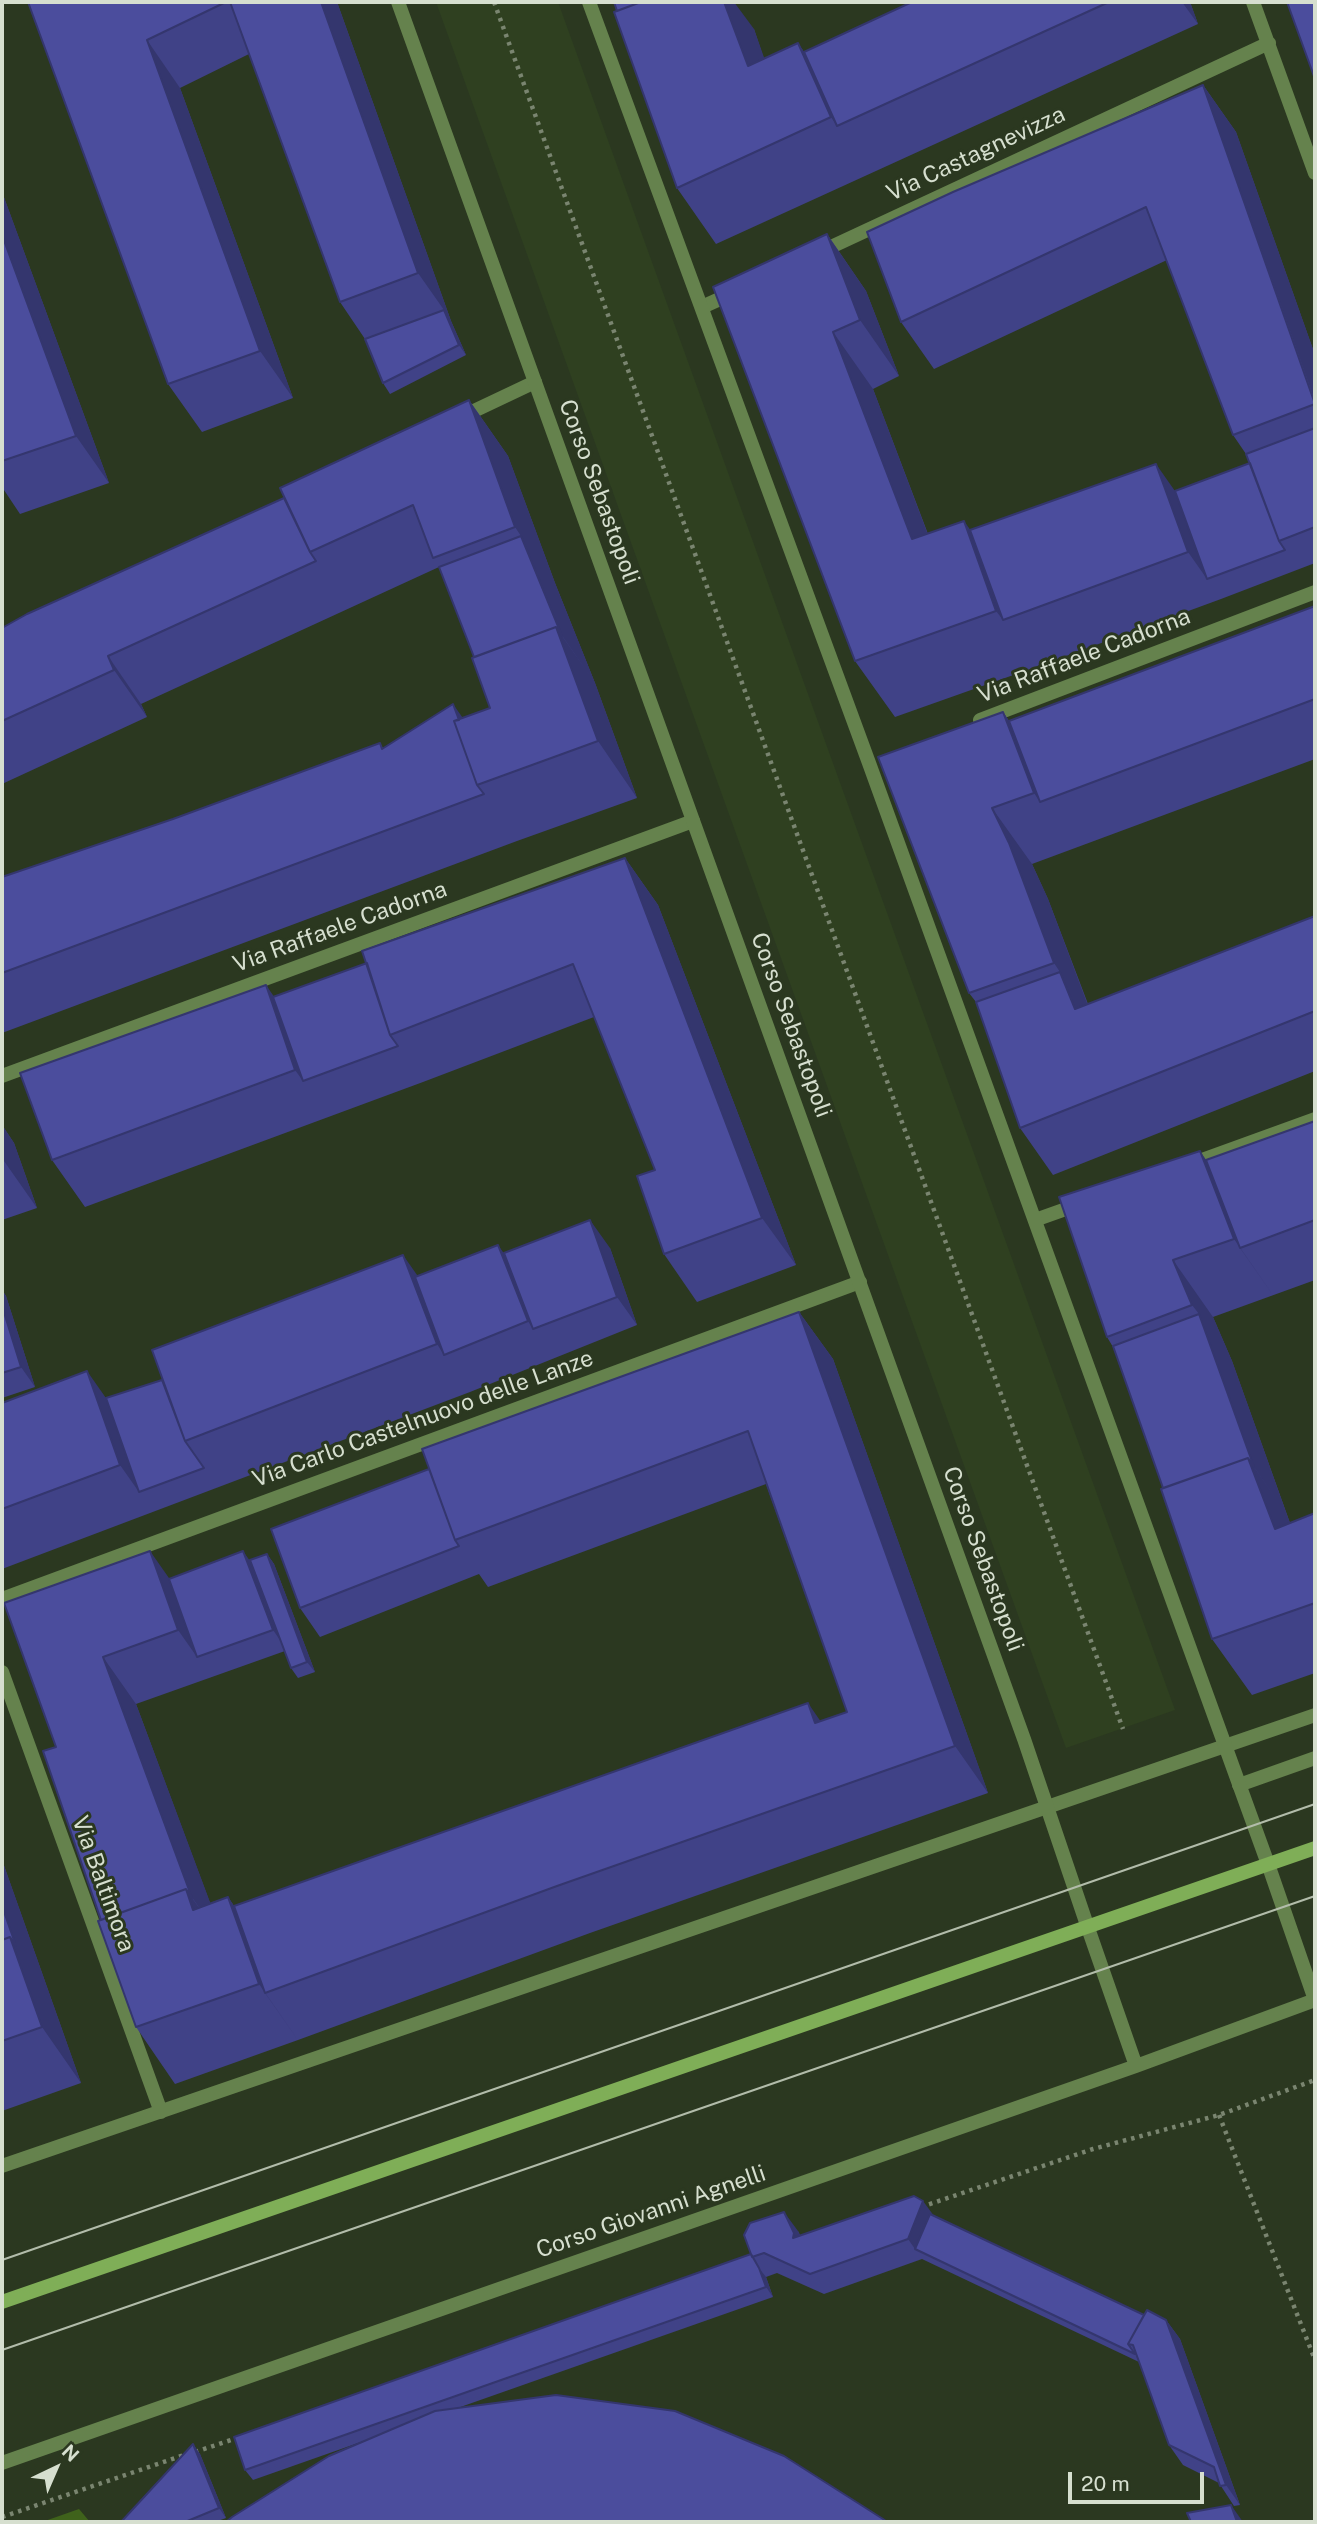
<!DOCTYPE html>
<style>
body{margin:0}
#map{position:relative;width:1317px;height:2524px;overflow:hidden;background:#2b3820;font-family:"Public Sans",sans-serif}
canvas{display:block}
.frame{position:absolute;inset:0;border:4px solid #d6dfcf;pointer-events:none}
.north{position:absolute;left:21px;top:2433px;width:70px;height:70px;-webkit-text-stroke:5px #2b3820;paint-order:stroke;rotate:44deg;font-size:19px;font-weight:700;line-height:28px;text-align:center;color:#d6dfcf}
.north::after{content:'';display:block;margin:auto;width:24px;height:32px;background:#d6dfcf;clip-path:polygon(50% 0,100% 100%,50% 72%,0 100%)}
.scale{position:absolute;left:1068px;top:2472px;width:136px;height:32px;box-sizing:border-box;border:4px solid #d6dfcf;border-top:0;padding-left:9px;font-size:21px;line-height:24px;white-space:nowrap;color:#d6dfcf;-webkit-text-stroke:5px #2b3820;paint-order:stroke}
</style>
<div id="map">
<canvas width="1317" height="2524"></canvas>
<div class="frame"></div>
<div class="north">N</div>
<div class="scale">20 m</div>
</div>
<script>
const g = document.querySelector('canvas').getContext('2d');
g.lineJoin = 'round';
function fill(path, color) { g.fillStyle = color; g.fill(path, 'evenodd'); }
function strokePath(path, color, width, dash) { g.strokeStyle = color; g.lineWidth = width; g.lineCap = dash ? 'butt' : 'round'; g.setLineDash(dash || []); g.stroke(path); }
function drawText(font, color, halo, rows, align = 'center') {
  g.font = font + ' "Public Sans",sans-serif'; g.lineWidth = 6; g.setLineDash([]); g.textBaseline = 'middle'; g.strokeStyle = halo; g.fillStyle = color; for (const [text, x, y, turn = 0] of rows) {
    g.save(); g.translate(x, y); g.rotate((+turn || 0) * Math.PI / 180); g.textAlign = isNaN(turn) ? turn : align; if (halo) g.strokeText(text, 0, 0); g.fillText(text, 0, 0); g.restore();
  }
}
fill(new Path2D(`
 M436,2H558L1175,1710L1066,1748Z`), '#2f4020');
fill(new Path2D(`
 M79,2509L90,2522H42Z`), '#3f621b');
strokePath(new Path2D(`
 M494,2L1123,1729
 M1219,2115L1315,2360
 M921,2207L1093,2149L1219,2115L1315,2080
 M195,2452L240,2437
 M2,2517L187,2454`), '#7a8570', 4.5, [3.5, 5]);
strokePath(new Path2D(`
 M1239,1785L1315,1758`), '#65824d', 14);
strokePath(new Path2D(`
 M1253,2L1315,173
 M818,253L1269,43
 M702,307L733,293
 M459,418L535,382
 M980,720L1315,592
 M2,1076L693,821
 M1188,1165L1315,1119
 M1035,1220L1080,1204
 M2,1599L860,1282
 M2,1672L161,2112
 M1268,1864L1315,2000
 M1088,1928L1136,2066
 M2,2166L1315,1715
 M2,2463L1136,2066L1315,2000`), '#65824d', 14);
strokePath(new Path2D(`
 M398,2L1024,1739L1088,1928
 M589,2L869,763L1268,1864`), '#65824d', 14);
strokePath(new Path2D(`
 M2,2302L1315,1848`), '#7fae57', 14);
strokePath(new Path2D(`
 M2,2260L1315,1804
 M2,2350L1315,1896`), '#b2bcaa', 2);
fill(new Path2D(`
 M28,2H337L451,321L466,355L390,394L383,383L365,339L340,302L249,54L180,88L293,398L202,432L168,384Z
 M912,2H1190L1198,24L716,244L677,188L617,11L754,29L764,59L798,43L804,52Z
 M1203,85L1236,132L1315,355V563L1221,599L1036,667L895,717L855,661L827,234L866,291L899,376L873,389L928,534L970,530L1175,491L1250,463L1246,454L1233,435L1167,260L934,369L901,322Z
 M2,192L109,483L20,514L2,487Z
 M469,400L508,456L555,583L595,683L637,798L517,841L2,1033V877L173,819L380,743L383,748L490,708L474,657L439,567L141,704L147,717L2,784V628L284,498Z
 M1315,606V759L1032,864L1048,899L1088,1004L1315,916V1071L1053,1175L1020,1128L976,1002L969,993L1003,712L1009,721Z
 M625,858L658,905L796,1265L697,1302L664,1254L655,1170L594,1017L423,1082L85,1207L52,1160L266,985L273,997L367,963Z
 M1315,1121V1280L1213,1317L1232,1361L1290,1523L1315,1513V1673L1252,1695L1212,1639L1163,1488L1113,1347L1107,1337L1206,1160Z
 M2,1125L14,1143L37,1208L2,1220Z
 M610,1248L637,1325L470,1392L2,1569V1403L106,1398L162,1380L418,1276L504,1253Z
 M2,1290L6,1296L35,1387L2,1398Z
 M799,1312L833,1359L988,1793L590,1933L298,2040L175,2084L136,2027L101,1920L56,1747L4,1603L169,1579L250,1560L267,1554L274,1564L315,1672L298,1678L291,1668L285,1651L136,1704L210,1903L228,1897L234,1906L820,1721L847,1712L766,1484L488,1587L479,1574L320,1637L300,1608L429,1469Z
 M2,1860L81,2083L2,2111Z
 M933,2215L1144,2315L1166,2320L1180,2339L1240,2505L1234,2506L1219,2483L1183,2465L1169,2445L1139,2362L922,2259L824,2294L777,2273L766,2277L773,2297L253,2480L245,2470L751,2254L798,2231L800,2235Z
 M193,2444L200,2454L226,2518L215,2522H121Z`), '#404287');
fill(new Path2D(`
 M321,2H337L451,321L466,355L459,345L444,310L418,273Z
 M714,2H734L754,29L787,123L748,66Z
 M1182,2H1190L1198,24Z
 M147,40L180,88L293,398L260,351Z
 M798,43L837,100V126L831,117Z
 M1203,85L1236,132L1315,355V401Z
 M2,192L109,483L76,436L2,235Z
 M827,234L866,291L899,376L860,320Z
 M833,332L873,389L951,596L912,539Z
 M469,400L508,456L555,583L595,683L562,636L521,536L515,527Z
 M1156,464L1189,511L1207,579L1188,552Z
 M964,521L1004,577L1003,620L996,611Z
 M556,627L595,683L637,798L598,741Z
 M108,656L141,704L147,717L114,670Z
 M453,704L486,751L480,784Z
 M1003,712L1042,768L1040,802L1034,793Z
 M992,808L1032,864L1048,899L1093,1019L1075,1009L1060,972L1054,963Z
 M625,858L658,905L796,1265L762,1218Z
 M266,985L299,1033L303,1081L295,1070Z
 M2,1125L14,1143L37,1208L4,1161L2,1155Z
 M1200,1151L1239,1208L1240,1248L1273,1295L1234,1239Z
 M590,1220L610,1248L637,1325L617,1297Z
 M498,1245L524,1282L533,1329L528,1321Z
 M403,1255L436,1302L444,1355L437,1344Z
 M1173,1260L1213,1317L1232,1361L1287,1515L1254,1467L1199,1314L1192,1305Z
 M2,1290L6,1296L35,1387L21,1367L2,1306Z
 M799,1312L833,1359L988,1793L955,1746Z
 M87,1371L120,1418L139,1492L120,1465Z
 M1248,1458L1287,1515L1314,1585L1275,1529Z
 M150,1551L183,1598L197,1657L178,1630Z
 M243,1551L257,1571L287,1650L273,1630Z
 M267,1554L274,1564L315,1672L307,1662Z
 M103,1657L136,1704L226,1945L192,1898Z
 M808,1703L841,1751L815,1723Z
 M2,1860L81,2083L42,2027L10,1937L2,1906Z
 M186,1889L226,1945L193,1910Z
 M228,1897L267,1954L265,1993L298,2040L259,1984Z
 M923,2201L937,2220L915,2249L908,2239Z
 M784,2212L798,2231L808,2253L793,2238Z
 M759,2268L766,2277L773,2297L766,2287Z
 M1166,2320L1180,2339L1240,2505L1226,2485Z
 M193,2444L200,2454L226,2518L219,2508Z
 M1231,2505L1243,2522H1237Z`), '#34366e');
const building = new Path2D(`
 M28,2H226L147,40L260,351L168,384Z
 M230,2H321L418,273L340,302Z
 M614,2H641L617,11Z
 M641,2H724L748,66L798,43L831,117L677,188L614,12Z
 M912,2H1109L837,126L804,52Z
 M1287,2H1315V79Z
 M1203,85L1315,404L1233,435L1146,207L901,322L867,232L953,192Z
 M827,234L860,320L833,332L912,539L964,521L996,611L855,661L713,287Z
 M2,235L76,436L2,461Z
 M444,310L459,345L383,383L365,339Z
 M469,400L515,527L433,558L413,505L310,552L280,488Z
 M1315,428V527L1279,541L1246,454Z
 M1250,463L1279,541L1285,550L1207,579L1175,491Z
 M1156,464L1188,552L1003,620L970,530Z
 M284,498L310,552L316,561L108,656L114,670L2,721V628L27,614Z
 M521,536L562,636L556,627L474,657L439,567Z
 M1315,606V699L1040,802L1009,721Z
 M556,627L598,741L477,785L454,721L490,708L472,658Z
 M453,704L459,720L454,721L477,785L484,794L2,973V877L173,819L380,743L382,749Z
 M1003,712L1034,793L992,808L1009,843L1054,963L969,993L878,757Z
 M625,858L762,1218L664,1254L637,1176L655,1170L573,964L390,1035L362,951Z
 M1315,916V1011L1020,1128L976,1002L1060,972L1075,1009Z
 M367,963L390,1035L398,1046L303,1081L273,997Z
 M266,985L295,1070L52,1160L20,1073Z
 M1315,1121V1220L1240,1248L1206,1160Z
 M1200,1151L1234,1239L1173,1260L1192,1305L1107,1337L1059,1197Z
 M590,1220L617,1297L533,1329L504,1253Z
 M498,1245L528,1321L444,1355L415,1277Z
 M403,1255L437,1344L185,1441L152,1350Z
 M2,1306L21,1367L2,1373Z
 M799,1312L955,1746L557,1886L265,1993L234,1906L808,1703L815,1723L847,1712L748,1431L455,1540L422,1449Z
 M1199,1314L1254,1467L1248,1458L1163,1488L1113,1346Z
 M87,1371L120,1465L2,1509V1403Z
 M162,1380L185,1441L204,1468L139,1492L106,1398Z
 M1248,1458L1275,1529L1315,1513V1603L1212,1639L1161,1489Z
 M429,1469L455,1540L459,1546L300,1608L271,1529Z
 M150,1551L178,1630L103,1657L192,1898L186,1889L101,1920L43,1751L56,1747L4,1603Z
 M243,1551L273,1630L197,1657L169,1579Z
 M267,1554L307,1662L291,1668L250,1560Z
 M186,1889L193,1910L228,1897L259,1984L136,2027L98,1921Z
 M2,1906L16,1946L10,1937L2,1940Z
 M10,1937L42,2027L2,2041V1940Z
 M914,2196L923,2201L908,2239L810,2274L764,2253L752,2257L744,2235L750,2223L784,2212L794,2233L793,2238Z
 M930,2214L1144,2315L1128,2344L1135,2354L915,2249Z
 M751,2254L759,2268L766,2287L245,2470L234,2437Z
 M1147,2310L1166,2320L1226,2485L1220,2486L1214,2467L1169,2445L1133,2345L1128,2344Z
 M556,2395L675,2411L784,2456L883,2519L887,2522H226L232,2517L329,2456L435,2411Z
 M193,2444L219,2508L185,2522H121Z
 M1231,2505L1237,2522H1191L1187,2513Z`);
fill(building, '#4b4d9d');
strokePath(building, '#34366e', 2);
drawText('23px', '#d6dfcf', '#2b3820', [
 ["Via Castagnevizza",976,154,-25],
 ["Corso Sebastopoli",599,492,70],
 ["Via Raffaele Cadorna",1084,656,-21],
 ["Via Raffaele Cadorna",340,927,-20],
 ["Corso Sebastopoli",791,1025,70],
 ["Via Carlo Castelnuovo delle Lanze",423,1419,-20],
 ["Corso Sebastopoli",983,1559,70],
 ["Via Baltimora",103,1884,70],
 ["Corso Giovanni Agnelli",651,2212,-19]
]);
</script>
